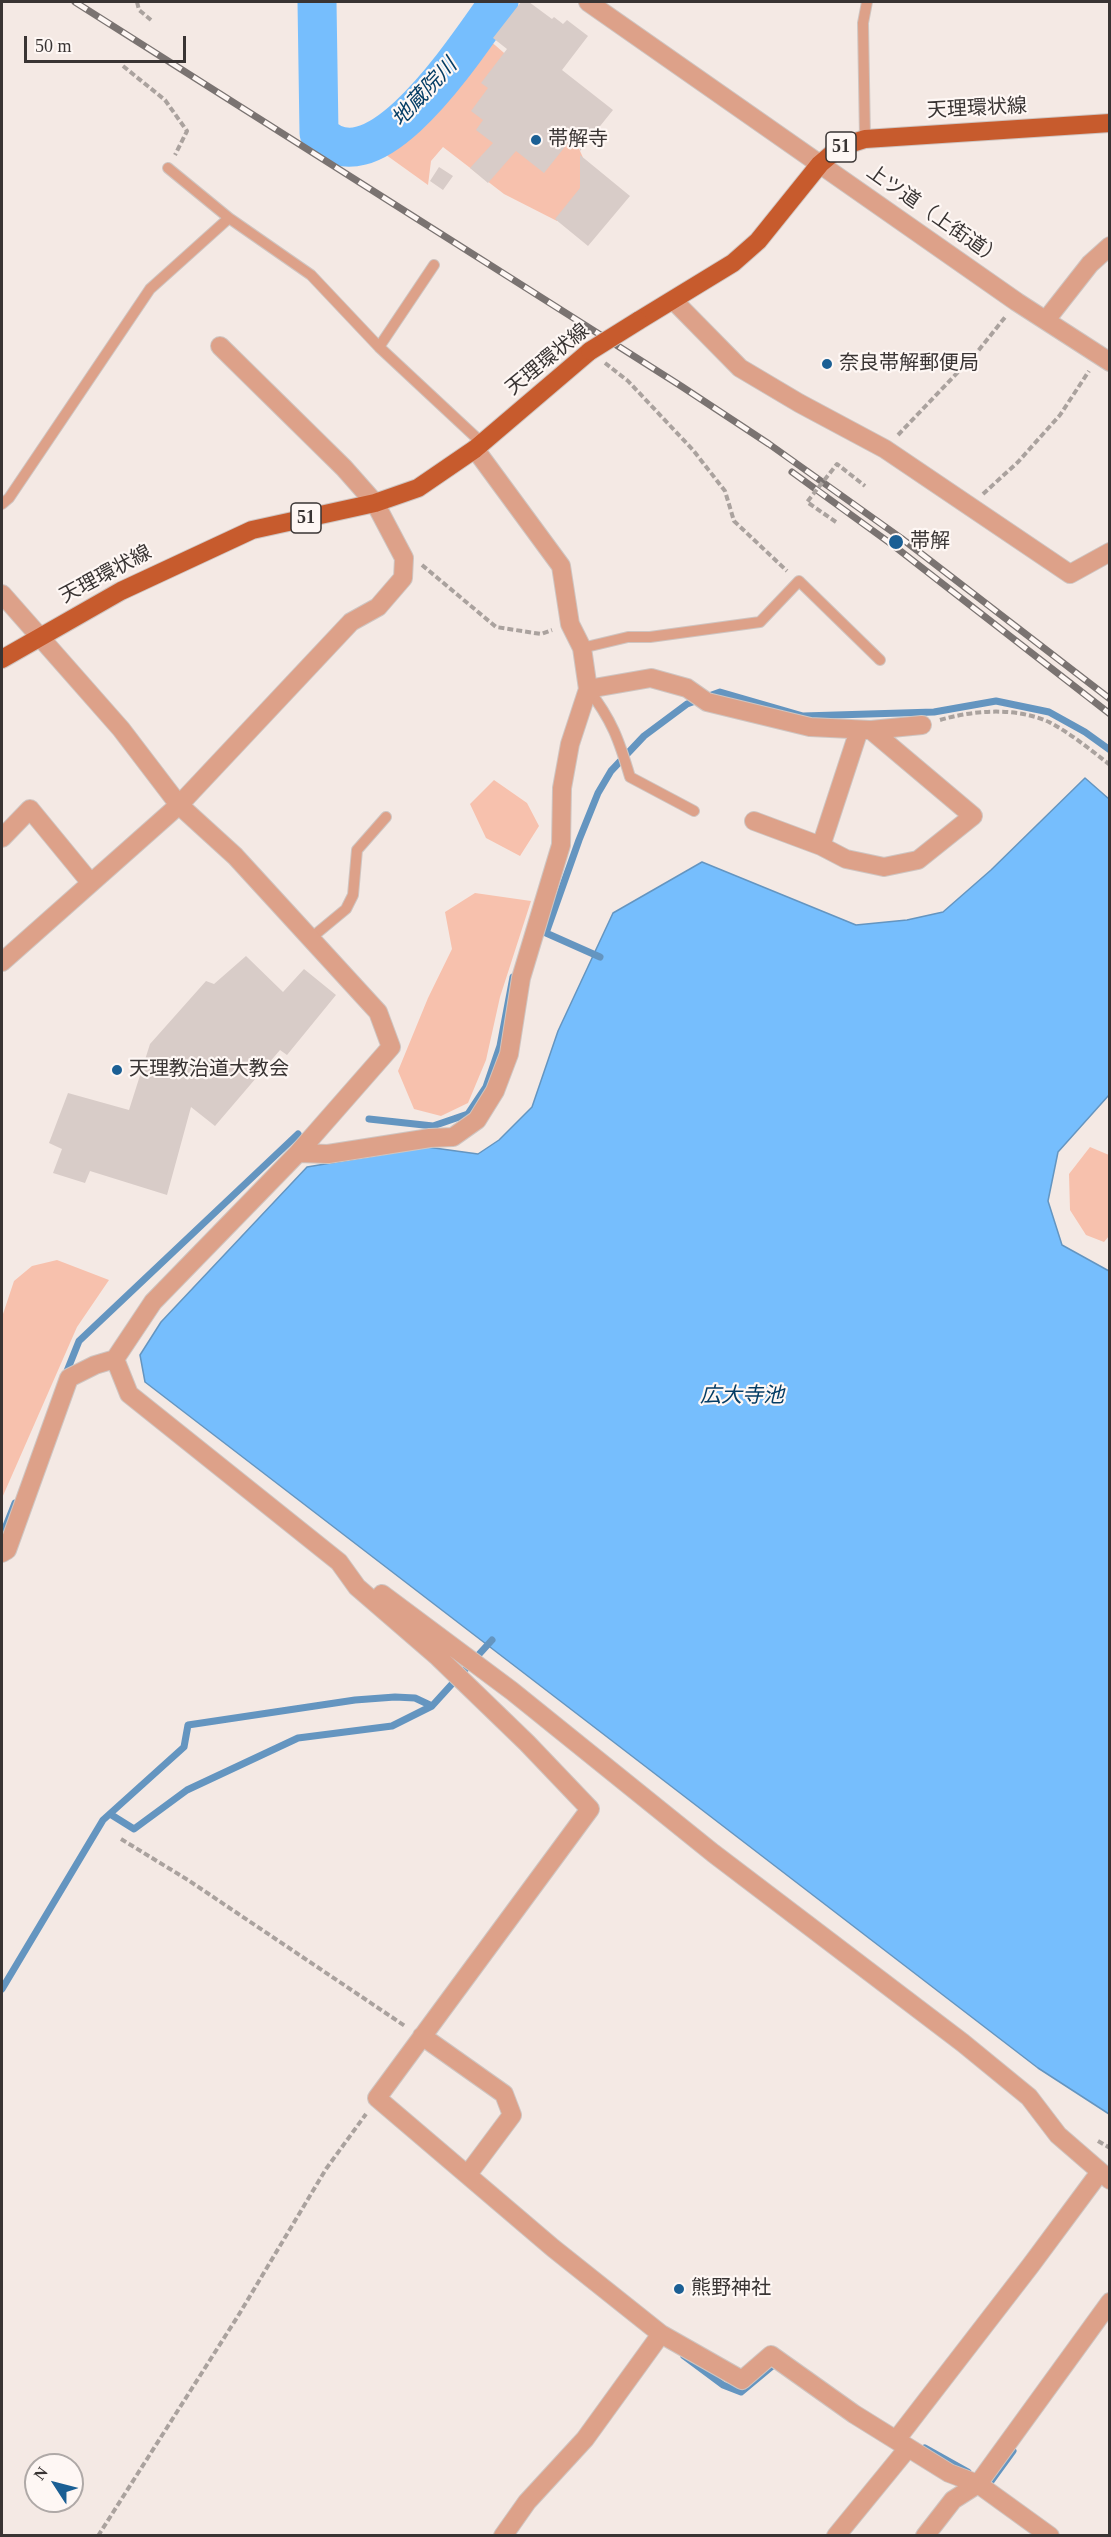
<!DOCTYPE html>
<meta charset="utf-8">
<style>
body{margin:0}
#map{position:relative;width:1111px;height:2537px;overflow:hidden;background:#f4e9e4;font-family:"Times New Roman",serif}
canvas{display:block}
.frame{position:absolute;inset:0;border:3px solid #393433;pointer-events:none}
.north{position:absolute;left:24px;top:2453px;width:60px;height:60px;box-sizing:border-box;background:#fef7f4;border:2px solid #afa9a7;border-radius:50%;rotate:306deg;font-size:16px;font-weight:700;line-height:24px;text-align:center;color:#393433}
.north::after{content:'';display:block;margin:auto;width:21px;height:27px;background:#1b5f94;clip-path:polygon(50% 0,100% 100%,50% 72%,0 100%)}
.scale{position:absolute;left:24px;top:36px;width:162px;height:27px;box-sizing:border-box;border:3px solid #393433;border-top:0;padding-left:8px;font-size:18px;line-height:21px;white-space:nowrap;color:#393433;-webkit-text-stroke:4px #fef7f4;paint-order:stroke}
</style>
<div id="map">
<canvas width="1111" height="2537"></canvas>
<div class="frame"></div>
<div class="north">N</div>
<div class="scale">50 m</div>
</div>
<script>
const g = document.querySelector('canvas').getContext('2d');
g.lineJoin = 'round';
function fill(path, color) { g.fillStyle = color; g.fill(path, 'evenodd'); }
function strokePath(path, color, width, dash) { g.strokeStyle = color; g.lineWidth = width; g.lineCap = dash ? 'butt' : 'round'; g.setLineDash(dash || []); g.stroke(path); }
function drawText(font, color, halo, rows, align = 'center') {
  g.font = font + ' "Times New Roman","Noto Sans JP",serif'; g.lineWidth = 4.5; g.setLineDash([]); g.textBaseline = 'middle'; g.strokeStyle = halo; g.fillStyle = color; for (const [text, x, y, turn = 0] of rows) {
    g.save(); g.translate(x, y); g.rotate((+turn || 0) * Math.PI / 180); g.textAlign = isNaN(turn) ? turn : align; if (halo) g.strokeText(text, 0, 0); g.fillText(text, 0, 0); g.restore();
  }
}
fill(new Path2D(`
 M488,39L557,99L592,178L557,221L504,194L443,147L431,161L428,185L382,152L423,125L452,90Z
 M494,780L527,803L539,826L520,856L486,838L470,804Z
 M475,893L531,901L500,997L486,1060L468,1103L441,1116L414,1109L398,1071L428,998L452,949L445,912Z
 M1090,1147L1109,1155V1236L1104,1242L1086,1235L1070,1210L1069,1174Z
 M57,1260L109,1280L77,1327L2,1498V1317L14,1281L32,1266Z`), '#f7c1ad');
const water = new Path2D(`
 M1085,778L1109,799V1095L1058,1152L1048,1201L1062,1245L1109,1271V2114L1038,2068L145,1382L140,1355L161,1322L307,1167L427,1147L478,1154L499,1140L532,1107L558,1031L613,913L702,862L856,925L907,920L943,912L991,870Z`);
fill(water, '#76befd');
strokePath(water, '#6495c0', 1.5);
strokePath(new Path2D(`
 M600,957L546,933L579,840L598,793L611,771L644,736L687,704L720,692L803,716L934,712L996,701L1049,712L1085,732L1110,750
 M369,1119L433,1126L468,1114L486,1087L500,1046L513,977
 M65,1376L79,1341L298,1134
 M2,1536L15,1503
 M110,1814L134,1829L187,1790L298,1738L392,1726L432,1706L492,1640
 M2,1989L103,1820L184,1747L188,1725L355,1700L395,1697L415,1698L432,1706
 M684,2356L723,2385L741,2392L777,2362
 M925,2448L968,2472
 M985,2482L989,2484L1013,2451`), '#6495c0', 7);
strokePath(new Path2D(`
 M317,2L319,133C375,195 472,38 499,2`), '#76befd', 39);
fill(new Path2D(`
 M521,2H529L552,19L554,17L563,24L567,20L588,36L562,70L613,110L580,151V128L544,173L516,151L488,183L470,168L493,143L476,130L483,120L471,111L488,88L481,83L507,49L493,38Z
 M580,155L630,196L588,246L555,219L580,188Z
 M439,167L453,176L443,190L430,181Z
 M246,956L283,992L304,969L336,995L287,1055L280,1050L215,1126L191,1107L167,1195L90,1171L85,1183L53,1173L62,1149L49,1143L68,1093L129,1110L150,1044L206,981L214,984Z`), '#d8ccc8');
const lane = new Path2D(`
 M865,139L863,23L867,2
 M229,218L311,275L379,347L482,443
 M379,347L434,265
 M2,504L9,498L150,289L229,218L168,168
 M582,648L628,637H650L760,622L799,581L880,660
 M588,689C612,720 619,740 630,777L694,811
 M311,938L346,909L353,895L357,850L386,817`);
const street = new Path2D(`
 M588,2L1017,302L1110,362
 M674,301L740,368L799,403L885,449L1070,574L1110,552
 M1046,320L1090,264L1110,246
 M2,594L121,729L179,805L235,856L378,1012L391,1047L298,1153L153,1302L115,1359L129,1394L339,1562L357,1587L438,1657L527,1743L590,1809L377,2098L553,2248L661,2334L585,2439L527,2502L503,2536
 M588,689L651,678L687,688L707,702L810,727L871,730L922,725
 M754,821L821,846L846,859L884,867L918,860L973,816L871,730
 M2,838L30,809L90,882
 M821,846L859,730
 M2,962L179,805L351,622L378,607L403,578L404,558L375,503L344,468L220,346
 M298,1153L328,1154L430,1138L453,1137L477,1120L495,1091L509,1054L521,978L561,845L562,788L570,744L588,689L582,648L570,624L561,566L475,449
 M2,1553L7,1550L69,1378L95,1365L115,1359
 M382,1594L512,1691L713,1853L963,2043L1029,2097L1058,2135L1110,2180
 M422,2036L504,2094L512,2115L468,2174
 M661,2334L742,2380L771,2355L854,2414L949,2473L978,2484L1050,2536
 M896,2440L1031,2265L1100,2172
 M836,2536L908,2448
 M925,2536L953,2500L978,2484L1110,2302`);
const primary = new Path2D(`
 M638,321L733,263L758,241L820,164L840,147L865,139L1110,123
 M2,659L121,591L252,530L375,503L418,488L475,449L590,351`);
strokePath(lane, '#cfc5c1', 12);
strokePath(street, '#cfc5c1', 20);
strokePath(primary, '#cfc5c1', 20);
strokePath(new Path2D(`
 M137,2L139,10L151,20
 M123,66L165,100L187,131L175,155
 M605,363L628,381L693,450L725,491L734,521L787,571
 M898,435L978,351L1006,316
 M983,494L1018,462L1060,415L1089,371
 M422,565L496,627L541,634L552,630
 M940,720C974,710 1016,707 1049,722C1070,733 1091,750 1110,765
 M121,1839L188,1880L405,2026
 M1098,2141L1110,2148
 M98,2536L238,2316L326,2169L366,2114`), '#aaa29e', 4, [6, 3]);
strokePath(lane, '#dda189', 10);
strokePath(street, '#dda189', 18);
strokePath(primary, '#c75b2d', 18);
const rail = new Path2D(`
 M75,2L681,386L769,444L901,538L1110,699
 M792,472L894,546L1110,714`);
strokePath(rail, '#7a7371', 7);
strokePath(rail, '#fef7f4', 4.5, [14]);
const primaryBridge = new Path2D(`
 M590,351L638,321`);
strokePath(primaryBridge, '#cfc5c1', 20, []);
strokePath(new Path2D(`
 M836,522L807,502L837,464L865,486`), '#aaa29e', 4, [6, 3]);
strokePath(primaryBridge, '#c75b2d', 18);
for (const [x, y, r, color] of [
 [536,140,6,"#1b5f94"],
 [827,364,6,"#1b5f94"],
 [896,542,8,"#1b5f94"],
 [117,1070,6,"#1b5f94"],
 [679,2289,6,"#1b5f94"]
]) { const dot = new Path2D(); dot.arc(x, y, r, 0, 2 * Math.PI); g.fillStyle = color; g.fill(dot); strokePath(dot, '#fef7f4', 2); }
for (const [x, y, w] of [
 [841,147,30],
 [306,518,30]
]) { const box = new Path2D(); box.roundRect(x - w / 2, y - 15, w, 30, 4.5); g.fillStyle = '#fef7f4'; g.fill(box); strokePath(box, '#393433', 1.5); }
drawText('bold 18px', '#393433', null, [
 ["51",841,147],
 ["51",306,518]
]);
drawText('20px', '#393433', '#fef7f4', [
 ["天理環状線",977,109,-3],
 ["上ツ道（上街道）",934,216,35],
 ["天理環状線",548,360,-39],
 ["天理環状線",106,575,-28]
]);
drawText('20px', '#393433', '#fef7f4', [
 ["帯解寺",548,140],
 ["奈良帯解郵便局",839,364],
 ["帯解",910,542],
 ["天理教治道大教会",129,1070],
 ["熊野神社",691,2289]
], 'left');
drawText('italic 21px', '#043d65', '#fef7f4', [
 ["地蔵院川",425,93,-47],
 ["広大寺池",742,1396]
]);
</script>
